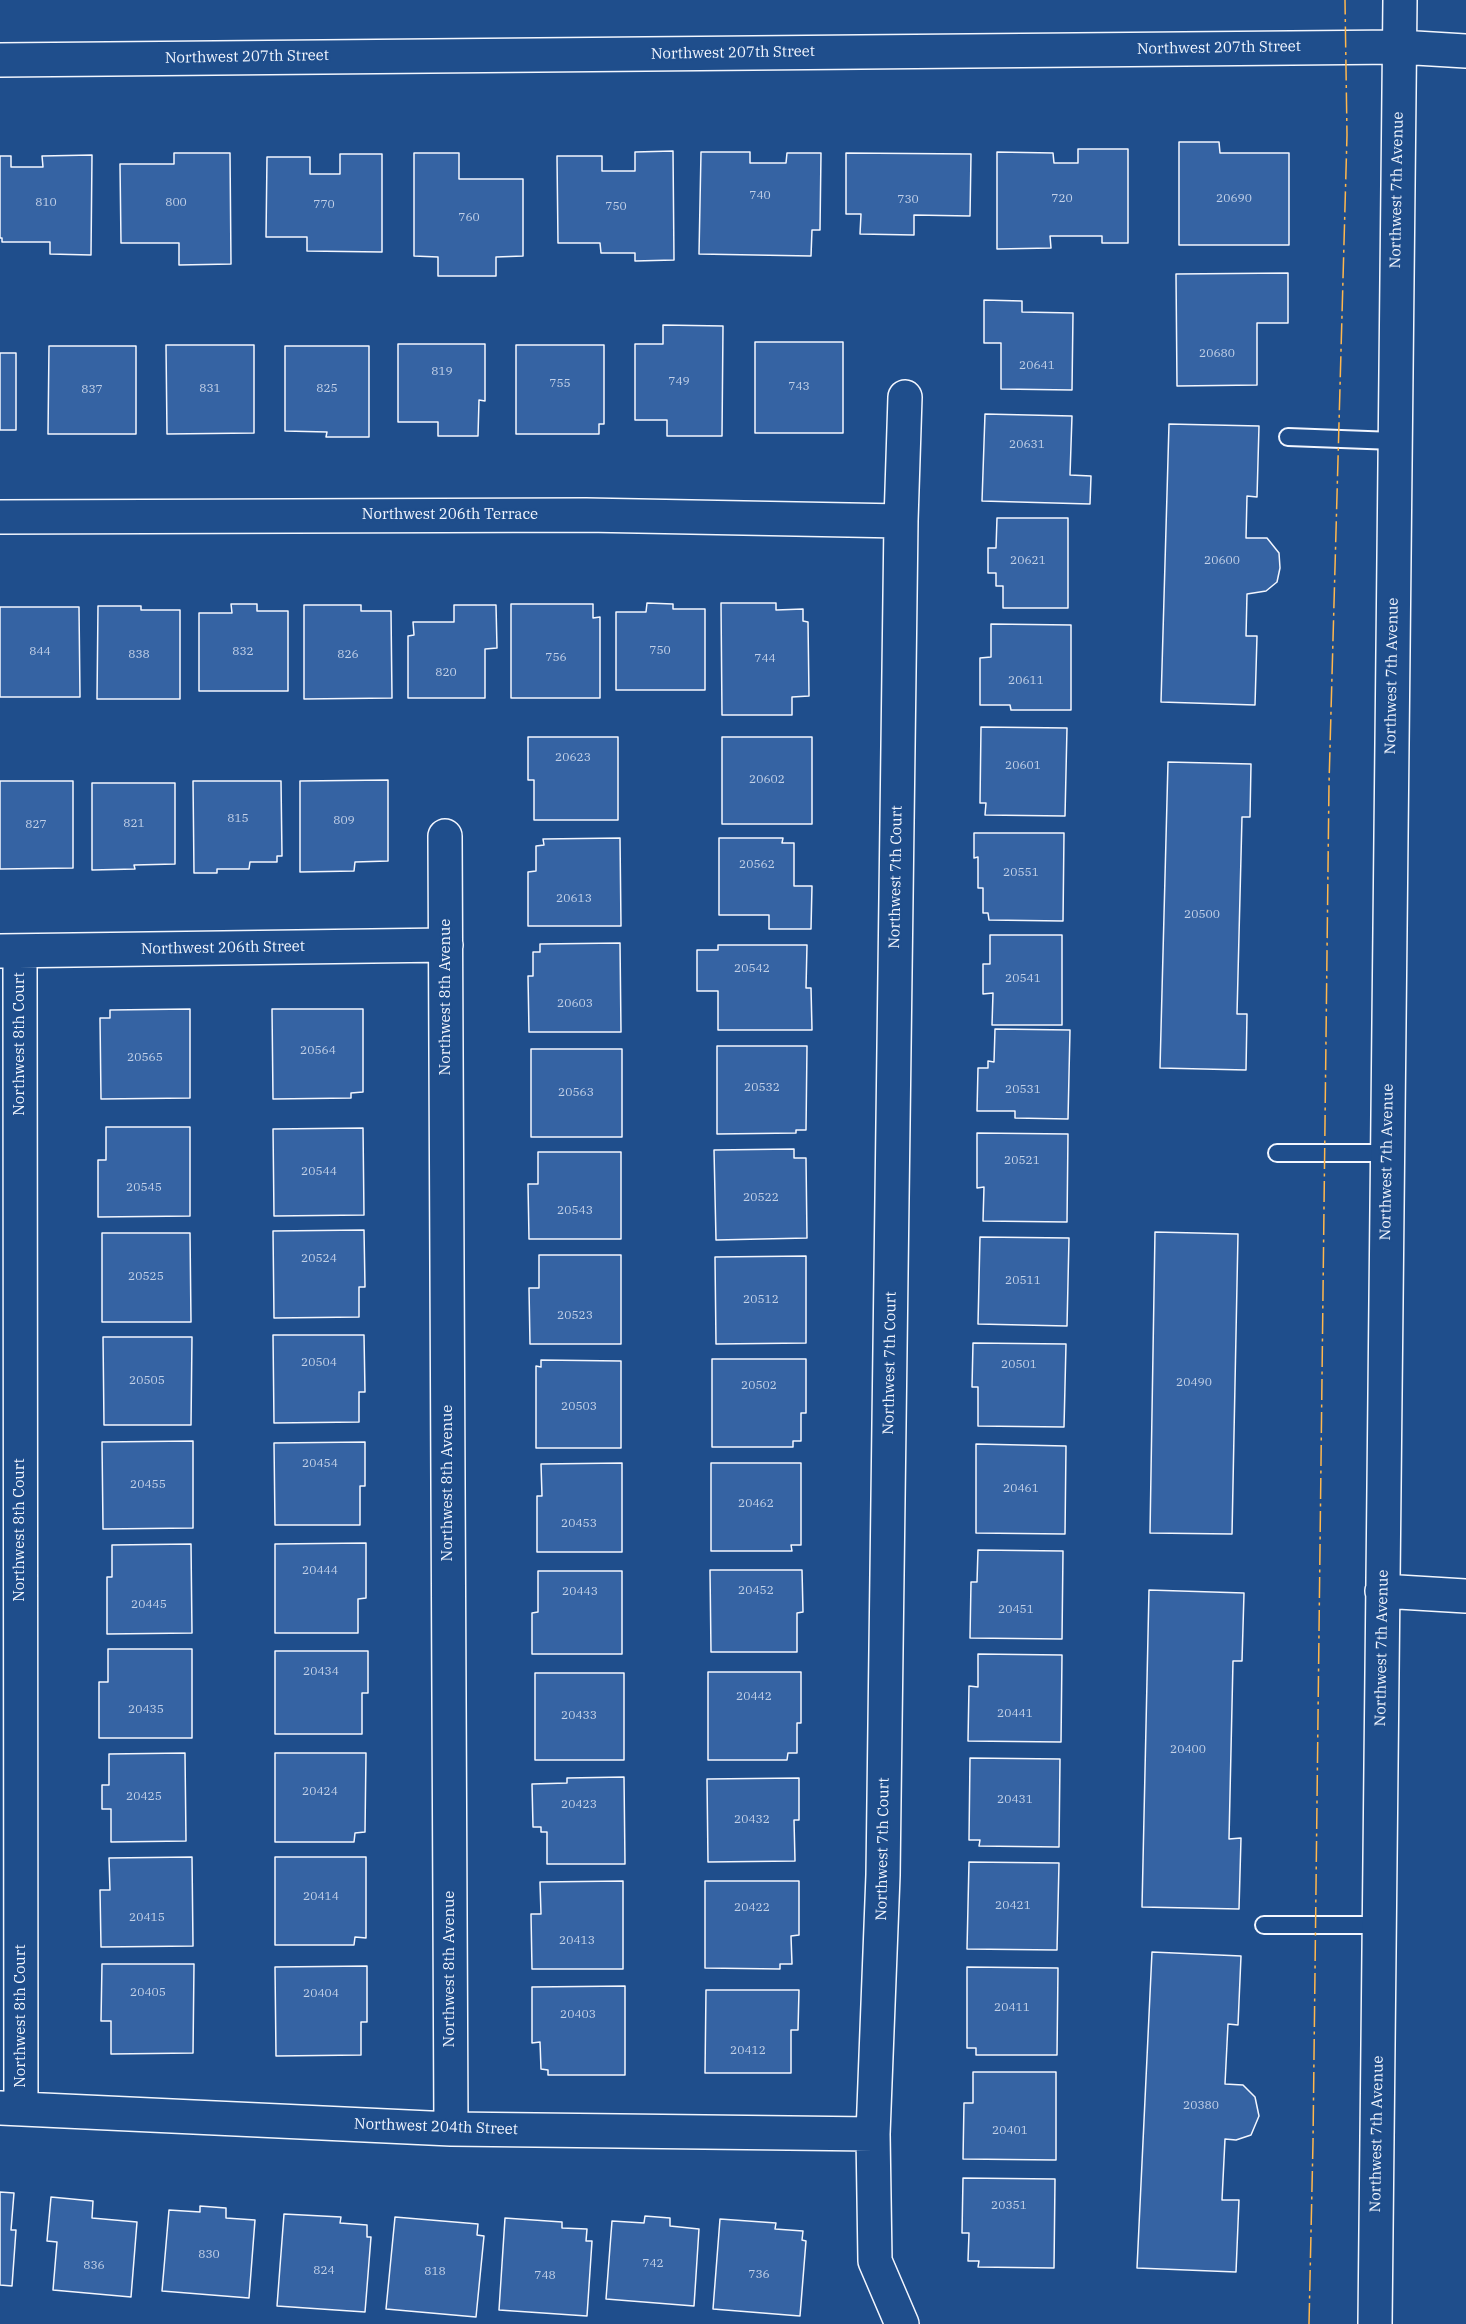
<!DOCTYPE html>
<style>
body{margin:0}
canvas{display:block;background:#1f4e8c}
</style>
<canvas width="1466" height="2324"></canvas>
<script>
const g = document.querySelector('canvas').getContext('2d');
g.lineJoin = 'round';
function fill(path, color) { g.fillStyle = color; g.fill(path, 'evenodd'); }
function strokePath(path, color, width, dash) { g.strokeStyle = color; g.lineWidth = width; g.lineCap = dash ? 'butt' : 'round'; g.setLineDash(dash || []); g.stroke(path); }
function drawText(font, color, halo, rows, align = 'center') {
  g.font = font + ' "IBM Plex Serif",serif'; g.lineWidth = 4.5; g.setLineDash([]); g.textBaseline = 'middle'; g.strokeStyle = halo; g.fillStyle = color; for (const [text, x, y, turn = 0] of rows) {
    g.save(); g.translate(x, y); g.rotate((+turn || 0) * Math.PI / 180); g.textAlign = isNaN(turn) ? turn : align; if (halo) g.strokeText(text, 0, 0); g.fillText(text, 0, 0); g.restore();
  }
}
const building = new Path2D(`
 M1179,142H1219L1220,153H1289V245H1179Z
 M1078,149H1128V243H1102V236H1050L1051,248L997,249V152L1053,153L1054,163H1078Z
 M673,151L674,260L635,261V253H601L600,243H558L557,156H602V171H635V152Z
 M701,152H750V163H786L787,153H821L820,230H812L811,256L699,254Z
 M174,153H230L231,264L179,265V243H121L120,164H174Z
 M414,153H459V179H523V256L496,257V276H438V257L414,256Z
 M846,153L971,154L970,216L914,215V235L860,234L861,214H846Z
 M340,154H382V252L307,251V237H266L267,157H310V174H340Z
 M92,155L91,255L50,254V242H2V238H0V156H11V167H43L42,156Z
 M1288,273V323H1257V385L1177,386L1176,274Z
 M984,300L1022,301V312L1073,313L1072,390L1001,389V343H984Z
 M663,325L723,326L722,436H667V420H635V344H663Z
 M755,342H843V433H755Z
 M398,344H485V401L479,400L478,436H438V422H398Z
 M166,345H254V433L167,434Z
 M516,345H604V424H599V434H516Z
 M49,346H136V434H48Z
 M285,346H369V437H326L327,432L285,431Z
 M0,353H16V430H0Z
 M985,414L1072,416L1070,475L1091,476L1090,504L982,501Z
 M1169,424L1259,426L1257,497L1247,496L1246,538H1267L1279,553L1280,568L1277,582L1266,591L1247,594L1246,636H1257L1255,705L1161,702Z
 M997,518H1068V608H1003V586H996V573H988V548H996Z
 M647,603L673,604V609H705V690H616V612H646Z
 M721,603H776V610L803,609V621L808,622L809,696L792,697V715H722Z
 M231,604H257V611H288V691H199V613H232Z
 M511,604H593V618L600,617V698H511Z
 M304,605H361V611H391L392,698L304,699Z
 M454,605H496L497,648L485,649V698H408V636L414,635L413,622H454Z
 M98,606H141V610H180V699H97Z
 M0,607H79L80,697H0Z
 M991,624L1071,625V710H1011L1010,705H980V658L991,657Z
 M981,727L1067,728L1065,816L985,815L986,803H980Z
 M528,737H618V820H534V780H528Z
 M722,737H812V824H722Z
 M1168,762L1251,764L1250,817H1242L1237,1014H1247L1246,1070L1160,1068Z
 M388,780V861L355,862L354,871L300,872V781Z
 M0,781H73V868L0,869Z
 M193,781H281L282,856H277V862H250L249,869H217V873H194Z
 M92,783H175V864L134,865L135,869L92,870Z
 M974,833H1064L1063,921L989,920L988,913H983V888H978V857L974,858Z
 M620,838L621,926H528V872L536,871V846L544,845L543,839Z
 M719,838H783L782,843H794V886H812L811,929H769V915H719Z
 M990,935H1062V1025H992L993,993L983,994V964H990Z
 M620,943L621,1032H529L528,976H533V952H540V944Z
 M718,945H807L806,988H811L812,1030H718V991H697V950H718Z
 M190,1009V1098L101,1099L100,1018H110V1010Z
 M272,1009H363V1092L351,1093V1098L273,1099Z
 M995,1029L1070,1030L1068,1119L1015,1118V1111H977L978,1068H988V1061L994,1062Z
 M717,1046H807L806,1130H796V1133L717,1134Z
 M531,1049H622V1137H531Z
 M106,1127H190V1216L98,1217V1160H106Z
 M363,1128L364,1215L274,1216L273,1129Z
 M977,1133L1068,1134L1067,1222L983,1221L984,1187L977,1188Z
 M794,1149V1158H806L807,1238L716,1240L714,1150Z
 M538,1152H621V1239H529L528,1184H538Z
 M364,1230L365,1287H359V1317L274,1318L273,1231Z
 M1155,1232L1238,1234L1232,1534L1150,1533Z
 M102,1233H190L191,1322H102Z
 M980,1237L1069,1238L1067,1326L978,1324Z
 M539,1255H621V1344H530L529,1288H539Z
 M806,1256V1343L716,1344L715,1257Z
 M273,1335H364L365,1392H359V1422L274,1423Z
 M103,1337H192L191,1425H104Z
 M973,1343L1066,1344L1064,1427L978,1426V1387H972Z
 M712,1359H806V1413H801V1441H793V1447H712Z
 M541,1360L621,1361V1448H536V1366L541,1367Z
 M193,1441V1528L103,1529L102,1442Z
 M365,1442V1486H360V1525H275L274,1443Z
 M976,1444L1066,1446L1065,1534L976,1533Z
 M622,1463V1552H537V1496H542L541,1464Z
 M711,1463H801V1545H791L792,1551H711Z
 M366,1543V1598L358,1599V1633H275V1544Z
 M191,1544L192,1633L107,1634V1577H112V1545Z
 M978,1550L1063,1551L1062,1639L970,1638L971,1582H977Z
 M710,1570H802L803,1612L797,1613V1652H711Z
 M538,1571H622V1654H532V1613L538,1612Z
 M1149,1590L1244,1593L1242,1661H1233L1229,1839L1241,1838L1239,1909L1142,1907Z
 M108,1649H192V1738H99V1682H108Z
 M275,1651H368V1693H362V1734H275Z
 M978,1654L1062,1655L1061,1742L968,1741L969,1686L978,1687Z
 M708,1672H801V1723H797V1753H788L787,1760H708Z
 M535,1673H624V1760H535Z
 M185,1753L186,1841L111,1842V1809H102V1785H109V1754Z
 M275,1753H366L365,1832L355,1833L354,1842H275Z
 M970,1758L1060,1759L1059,1847L979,1846L980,1840H969Z
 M624,1777L625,1864H547V1832H541V1827H533L532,1784L567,1783V1778Z
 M799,1778V1820H794L795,1861L708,1862L707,1779Z
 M192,1857L193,1946L101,1947L100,1890H110L109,1858Z
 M275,1857H366V1938L355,1937L354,1945H275Z
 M969,1862L1059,1863L1057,1950L967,1949Z
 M623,1881V1969H532L531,1914H541L540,1882Z
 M705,1881H799V1935L791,1936L792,1964H780V1969L705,1968Z
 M1152,1952L1241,1956L1238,2025L1228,2024L1225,2084L1243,2085L1255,2097L1259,2116L1251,2135L1236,2140L1225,2139L1222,2200H1239L1236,2272L1137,2268Z
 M102,1964H194L193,2053L111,2054V2021H101Z
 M367,1966V2022H361V2055L276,2056L275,1967Z
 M967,1967L1058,1968L1057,2055H976V2048H967Z
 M625,1986V2075H548V2070L541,2069L540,2042L532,2043V1987Z
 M706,1990H799L798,2030H791V2073H705Z
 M973,2072H1056V2160L963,2159L964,2103H973Z
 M963,2178L1055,2179L1054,2268L978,2267L979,2261H968L969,2233H962Z
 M0,2192L14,2193L11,2230H16L12,2286L0,2285Z
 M51,2197L93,2201L92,2218L137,2222L131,2297L53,2290L57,2242L47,2241Z
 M200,2206L226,2208V2218L255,2220L249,2298L162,2291L169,2210L200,2212Z
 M284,2214L341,2217L340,2223L367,2225V2237H371L365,2312L277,2306Z
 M645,2216L670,2218V2226L699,2229L694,2306L606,2299L612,2221L644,2223Z
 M395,2217L478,2224L477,2235L484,2236L476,2317L386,2309Z
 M505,2218L562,2222V2228L587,2229L586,2241H592L587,2316L499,2310Z
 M720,2219L776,2223L775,2229L803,2231L802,2240L806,2241L800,2316L713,2309Z`);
fill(building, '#3563a3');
strokePath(building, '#f2f6ff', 1.5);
const lane = new Path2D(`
 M1288,437L1394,441
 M1277,1153H1387
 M1264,1925H1379`);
const street = new Path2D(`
 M0,60L1399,47L1466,51
 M0,517L586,515L901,521
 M445,836L451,2129
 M0,951L446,945
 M20,951L21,2108
 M1382,1591L1466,1596
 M0,2108L451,2129L873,2134
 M902,2324L875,2261L873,2134L883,1875L901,521L905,397
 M1375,2324L1400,0`);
strokePath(lane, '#f2f6ff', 20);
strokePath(street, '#f2f6ff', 36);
strokePath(lane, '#1f4e8c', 16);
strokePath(street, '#1f4e8c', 33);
strokePath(new Path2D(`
 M1309,2324L1313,2142L1329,784L1347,135L1345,0`), '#ffb74d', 1.5, [21, 4.5, 3, 4.5]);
drawText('12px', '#c3d1e8', null, [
 ["740",760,196],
 ["720",1062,199],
 ["20690",1234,199],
 ["730",908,200],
 ["810",46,203],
 ["800",176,203],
 ["770",324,205],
 ["750",616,207],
 ["760",469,218],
 ["20680",1217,354],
 ["20641",1037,366],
 ["819",442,372],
 ["749",679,382],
 ["755",560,384],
 ["743",799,387],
 ["831",210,389],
 ["825",327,389],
 ["837",92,390],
 ["20631",1027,445],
 ["20621",1028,561],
 ["20600",1222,561],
 ["750",660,651],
 ["844",40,652],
 ["832",243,652],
 ["838",139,655],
 ["826",348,655],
 ["756",556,658],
 ["744",765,659],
 ["820",446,673],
 ["20611",1026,681],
 ["20623",573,758],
 ["20601",1023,766],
 ["20602",767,780],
 ["815",238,819],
 ["809",344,821],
 ["821",134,824],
 ["827",36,825],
 ["20562",757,865],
 ["20551",1021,873],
 ["20613",574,899],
 ["20500",1202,915],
 ["20542",752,969],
 ["20541",1023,979],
 ["20603",575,1004],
 ["20564",318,1051],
 ["20565",145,1058],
 ["20532",762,1088],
 ["20531",1023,1090],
 ["20563",576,1093],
 ["20521",1022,1161],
 ["20544",319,1172],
 ["20545",144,1188],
 ["20522",761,1198],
 ["20543",575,1211],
 ["20524",319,1259],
 ["20525",146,1277],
 ["20511",1023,1281],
 ["20512",761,1300],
 ["20523",575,1316],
 ["20504",319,1363],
 ["20501",1019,1365],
 ["20505",147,1381],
 ["20490",1194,1383],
 ["20502",759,1386],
 ["20503",579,1407],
 ["20454",320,1464],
 ["20455",148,1485],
 ["20461",1021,1489],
 ["20462",756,1504],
 ["20453",579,1524],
 ["20444",320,1571],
 ["20452",756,1591],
 ["20443",580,1592],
 ["20445",149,1605],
 ["20451",1016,1610],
 ["20434",321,1672],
 ["20442",754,1697],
 ["20435",146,1710],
 ["20441",1015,1714],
 ["20433",579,1716],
 ["20400",1188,1750],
 ["20424",320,1792],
 ["20425",144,1797],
 ["20431",1015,1800],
 ["20423",579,1805],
 ["20432",752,1820],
 ["20414",321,1897],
 ["20421",1013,1906],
 ["20422",752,1908],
 ["20415",147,1918],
 ["20413",577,1941],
 ["20405",148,1993],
 ["20404",321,1994],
 ["20411",1012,2008],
 ["20403",578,2015],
 ["20412",748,2051],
 ["20380",1201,2106],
 ["20401",1010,2131],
 ["20351",1009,2206],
 ["830",209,2255],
 ["742",653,2264],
 ["836",94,2266],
 ["824",324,2271],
 ["818",435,2272],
 ["736",759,2275],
 ["748",545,2276]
]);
drawText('15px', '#f2f6ff', '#1f4e8c', [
 ["Northwest 207th Street",1219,48,-1],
 ["Northwest 207th Street",733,53,-1],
 ["Northwest 207th Street",247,57,-1],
 ["Northwest 7th Avenue",1397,190,-89],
 ["Northwest 206th Terrace",450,515],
 ["Northwest 7th Avenue",1392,676,-89],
 ["Northwest 7th Court",896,877,-89],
 ["Northwest 206th Street",223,948,-1],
 ["Northwest 8th Avenue",446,997,-90],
 ["Northwest 8th Court",20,1044,-90],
 ["Northwest 7th Avenue",1387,1162,-89],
 ["Northwest 7th Court",890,1363,-89],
 ["Northwest 8th Avenue",448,1483,-90],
 ["Northwest 8th Court",20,1530,-90],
 ["Northwest 7th Avenue",1382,1648,-89],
 ["Northwest 7th Court",883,1849,-89],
 ["Northwest 8th Avenue",450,1969,-90],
 ["Northwest 8th Court",21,2016,-90],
 ["Northwest 204th Street",436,2127,2],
 ["Northwest 7th Avenue",1377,2134,-89]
]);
</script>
